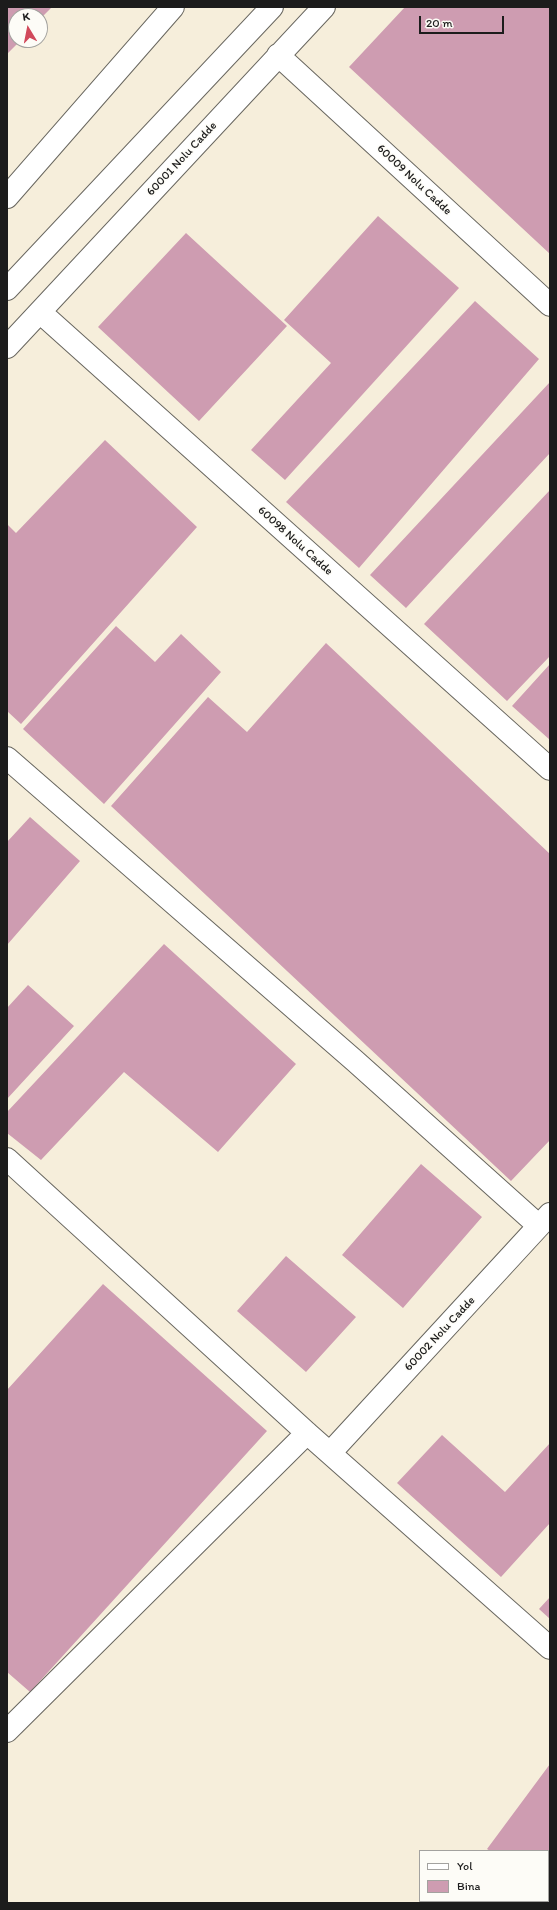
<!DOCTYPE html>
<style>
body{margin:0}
#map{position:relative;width:557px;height:1910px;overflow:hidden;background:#f6eedb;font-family:Itim,sans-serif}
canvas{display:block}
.frame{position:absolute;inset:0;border:8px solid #1c1c1c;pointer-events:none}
.legend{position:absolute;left:419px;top:1850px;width:130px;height:52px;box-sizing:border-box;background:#fdfcf7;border:1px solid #a3a29f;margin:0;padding:5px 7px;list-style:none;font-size:12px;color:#1c1c1c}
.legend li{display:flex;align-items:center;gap:8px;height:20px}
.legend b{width:20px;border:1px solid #a3a29f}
.north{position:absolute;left:8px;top:8px;width:40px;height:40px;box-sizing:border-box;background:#fdfcf7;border:1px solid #a3a29f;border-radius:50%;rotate:350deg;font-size:11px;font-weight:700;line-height:16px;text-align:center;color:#1c1c1c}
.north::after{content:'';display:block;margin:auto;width:14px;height:18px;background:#d1495b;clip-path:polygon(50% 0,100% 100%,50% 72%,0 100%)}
.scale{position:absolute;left:419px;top:16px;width:85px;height:18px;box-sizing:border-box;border:2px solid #1c1c1c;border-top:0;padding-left:5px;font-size:12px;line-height:14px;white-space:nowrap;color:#1c1c1c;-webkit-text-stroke:3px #fdfcf7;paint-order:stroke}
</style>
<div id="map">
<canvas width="557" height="1910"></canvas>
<div class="frame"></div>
<ul class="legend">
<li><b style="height:5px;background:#fff"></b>Yol</li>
<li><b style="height:11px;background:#ce9cb1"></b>Bina</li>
</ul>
<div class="north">K</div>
<div class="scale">20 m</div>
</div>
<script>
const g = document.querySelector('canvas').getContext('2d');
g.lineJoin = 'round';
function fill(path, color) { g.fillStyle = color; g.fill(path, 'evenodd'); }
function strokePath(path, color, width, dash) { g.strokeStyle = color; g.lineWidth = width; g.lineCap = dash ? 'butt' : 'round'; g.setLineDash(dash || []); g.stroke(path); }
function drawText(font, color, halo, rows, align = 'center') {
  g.font = font + ' Itim,sans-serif'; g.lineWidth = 3; g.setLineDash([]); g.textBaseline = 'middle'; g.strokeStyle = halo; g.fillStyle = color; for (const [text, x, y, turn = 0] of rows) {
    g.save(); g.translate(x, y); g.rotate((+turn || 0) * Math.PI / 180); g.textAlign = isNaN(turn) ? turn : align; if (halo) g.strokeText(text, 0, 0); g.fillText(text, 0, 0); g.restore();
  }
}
fill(new Path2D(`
 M7,7H52L40,19V16H16V40H21L7,54Z
 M405,7H550V254L349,67Z
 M378,216L459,288L285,480L251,450L331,363L284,320Z
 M186,233L287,326L199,421L98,327Z
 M475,301L539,359L359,568L286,502Z
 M550,382V453L406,608L370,575Z
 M105,440L197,527L21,724L7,711V524L16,533Z
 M550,490V656L507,701L424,624Z
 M116,626L155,662L181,634L221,672L104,804L23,729Z
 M326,643L550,854V1140L511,1181L111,806L208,697L247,732Z
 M550,664V740L512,706Z
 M30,817L80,861L7,945V842Z
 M164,944L296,1064L218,1152L124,1072L41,1160L7,1133V1112Z
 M28,985L74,1026L7,1099V1008Z
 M421,1164L482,1217L403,1308L342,1255Z
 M286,1256L356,1317L306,1372L237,1311Z
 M103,1284L267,1431L30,1692L7,1672V1390Z
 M442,1435L505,1492L550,1443V1523L501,1577L397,1483Z
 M550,1597V1619L539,1609Z
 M550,1764V1903H549L547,1901H548V1851H490L487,1849Z`), '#ce9cb1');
const minor = new Path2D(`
 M278,55L550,305
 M40,312L550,769
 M7,347L324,7
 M7,758L355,1061L539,1226
 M7,1159L307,1433L550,1648
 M330,1453L550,1214
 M7,1731L307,1433`);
const tertiary = new Path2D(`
 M7,197L173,7
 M7,289L272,7`);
strokePath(minor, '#68665f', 24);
strokePath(tertiary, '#68665f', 24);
strokePath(minor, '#fff', 22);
strokePath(tertiary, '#fff', 22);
drawText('12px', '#1c1c1c', '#fdfcf7', [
 ["60001 Nolu Cadde",182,159,-47],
 ["60009 Nolu Cadde",414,180,43],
 ["60098 Nolu Cadde",295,541,42],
 ["60002 Nolu Cadde",440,1334,-47]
]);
</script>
